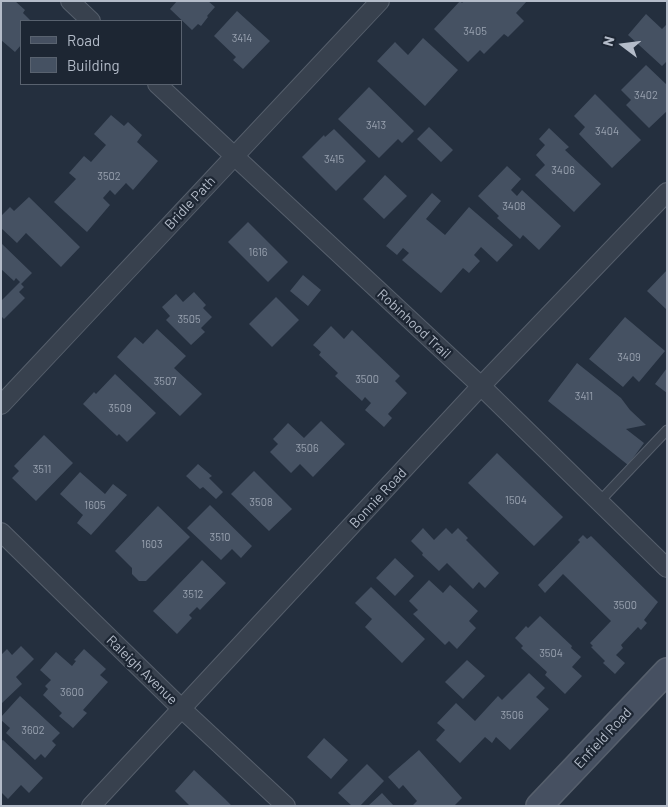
<!DOCTYPE html>
<style>
body{margin:0}
#map{position:relative;width:668px;height:807px;overflow:hidden;background:#242f3e;font-family:Barlow,sans-serif}
canvas{display:block}
.frame{position:absolute;inset:0;border:2px solid #b4bcc9;pointer-events:none}
.legend{position:absolute;left:20px;top:20px;width:162px;height:65px;box-sizing:border-box;background:#1d2633;border:1px solid #59626f;margin:0;padding:6px 9px;list-style:none;font-size:15px;color:#b4bcc9}
.legend li{display:flex;align-items:center;gap:10px;height:25px}
.legend b{width:25px;border:1px solid #59626f}
.north{position:absolute;left:598px;top:20px;width:50px;height:50px;-webkit-text-stroke:4px #1d2633;paint-order:stroke;rotate:285deg;font-size:14px;font-weight:700;line-height:20px;text-align:center;color:#b4bcc9}
.north::after{content:'';display:block;margin:auto;width:18px;height:22px;background:#b4bcc9;clip-path:polygon(50% 0,100% 100%,50% 72%,0 100%)}
</style>
<div id="map">
<canvas width="668" height="807"></canvas>
<div class="frame"></div>
<ul class="legend">
<li><b style="height:6px;background:#465061"></b>Road</li>
<li><b style="height:14px;background:#455162"></b>Building</li>
</ul>
<div class="north">N</div>
</div>
<script>
const g = document.querySelector('canvas').getContext('2d');
g.lineJoin = 'round';
function fill(path, color) { g.fillStyle = color; g.fill(path, 'evenodd'); }
function strokePath(path, color, width, dash) { g.strokeStyle = color; g.lineWidth = width; g.lineCap = dash ? 'butt' : 'round'; g.setLineDash(dash || []); g.stroke(path); }
function drawText(font, color, halo, rows, align = 'center') {
  g.font = font + ' Barlow,sans-serif'; g.lineWidth = 4.5; g.setLineDash([]); g.textBaseline = 'middle'; g.strokeStyle = halo; g.fillStyle = color; for (const [text, x, y, turn = 0] of rows) {
    g.save(); g.translate(x, y); g.rotate((+turn || 0) * Math.PI / 180); g.textAlign = isNaN(turn) ? turn : align; if (halo) g.strokeText(text, 0, 0); g.fillText(text, 0, 0); g.restore();
  }
}
fill(new Path2D(`
 M1,1H15L25,10L23,13L31,21H21V45L15,52L1,40Z
 M177,1H208L215,7L207,16L208,17L201,26L198,24L192,30L170,9Z
 M460,1L462,3L464,1H527L516,13L524,21L508,37L504,34L484,54L480,50L468,62L434,29Z
 M237,11L270,41L243,69L233,60L236,57L214,36Z
 M646,14L662,29L667,24V61L662,66L628,35Z
 M423,38L458,70L425,106L377,61L395,42L408,55Z
 M646,65L667,85V111L649,128L626,105L631,100L621,90Z
 M369,87L414,131L402,143L398,139L379,158L338,119Z
 M595,94L641,140L612,168L579,134L585,127L574,116Z
 M111,115L124,126L128,122L142,135L137,142L158,161L133,190L126,183L115,195L110,190L103,198L110,205L87,232L54,202L76,179L69,173L84,156L91,162L106,145L94,134Z
 M429,127L453,150L441,162L417,139Z
 M549,128L569,147L565,150L601,184L574,212L535,175L545,165L536,155L545,145L539,139Z
 M334,129L366,161L336,191L302,157L324,135L325,137Z
 M507,166L521,179L511,190L517,196L522,190L561,226L539,250L523,235L520,239L497,218L499,216L478,196Z
 M385,175L407,196L384,219L363,199Z
 M432,193L441,201L426,219L445,235L469,207L513,245L497,262L481,247L474,255L480,261L469,273L463,268L441,293L402,260L409,253L403,248L397,255L386,246Z
 M29,197L80,247L61,267L26,233L17,243L1,228V216L10,207L14,211Z
 M248,222L288,262L268,282L228,242Z
 M1,243L32,273L21,284L24,287L19,292L25,298L4,319L1,316V301L20,282L16,278L14,281L1,269Z
 M667,270V310L647,291Z
 M303,275L321,290L308,306L290,291Z
 M194,292L206,305L203,308L212,317L201,328L205,332L191,345L166,320L170,316L162,307L176,294L183,302Z
 M276,297L299,320L272,347L249,324Z
 M625,317L665,351L639,382L633,376L623,387L589,359Z
 M331,326L344,339L352,330L400,376L395,381L407,393L388,414L392,418L384,427L365,410L371,403L365,397L362,401L335,376L338,373L319,355L321,352L313,345Z
 M157,329L186,356L174,368L202,394L180,416L117,357L135,337L143,344Z
 M577,363L621,398L630,410L646,425L626,429L644,443L628,465L548,401Z
 M667,368V393L655,384Z
 M115,374L156,413L127,442L119,434L117,436L83,404L94,392L96,394Z
 M321,421L345,444L313,477L300,464L291,473L270,452L278,444L273,439L288,423L304,438Z
 M44,435L73,463L36,501L12,478L19,471L14,466Z
 M497,453L563,517L534,546L468,483Z
 M198,464L212,476L209,478L223,492L216,499L203,487L200,489L186,476Z
 M254,471L292,509L269,531L231,494Z
 M80,472L105,494L113,484L127,495L91,535L77,523L83,515L60,494Z
 M210,505L252,546L241,558L232,549L221,560L187,528Z
 M158,506L190,537L146,581H139L132,574V568L115,551Z
 M423,528L434,540L446,528L452,534L458,528L468,538L466,540L499,573L485,588L479,582L473,589L447,563L439,571L422,555L423,553L411,541Z
 M583,535L587,539L591,536L658,602L644,620L647,623L641,630L638,627L621,645L623,648L616,655L625,663L615,674L603,663L605,661L591,647L593,646L590,643L611,621L563,574L545,593L538,585L580,542L578,540Z
 M395,558L414,576L395,596L376,578Z
 M202,560L226,583L200,610L197,607L189,615L192,618L177,634L153,611Z
 M429,580L443,593L450,585L478,611L469,621L476,628L457,649L449,641L445,645L413,614L418,610L409,601Z
 M371,587L425,639L402,663L365,627L372,619L355,603Z
 M540,616L572,646L571,648L581,657L572,667L582,676L565,694L545,675L547,672L521,648L523,646L515,638L526,626L528,628Z
 M21,646L34,659L16,677L22,684L1,704V655L7,649L12,655Z
 M84,649L106,669L100,675L108,682L83,710L87,713L73,728L59,716L62,713L43,695L48,689L45,686L51,680L40,670L56,652L72,666L76,661L74,660Z
 M467,660L485,676L463,699L445,682Z
 M529,673L545,688L536,697L549,709L510,750L496,737L492,743L485,737L460,763L436,740L445,730L437,723L456,703L475,721L498,696L502,700Z
 M20,696L60,733L52,741L56,745L45,758L41,754L35,760L6,733L10,728L1,720V717Z
 M324,738L348,760L331,779L307,757Z
 M3,740L43,778L29,793L21,785L8,799L1,792V741Z
 M419,750L462,798L454,806H412L417,801L403,785L399,789L388,777Z
 M367,764L384,781L360,806H352L338,793Z
 M194,770L225,799L232,806H190L175,791Z
 M382,793L394,806H368Z`), '#455162');
const lane = new Path2D(`
 M599,502L667,430`);
const street = new Path2D(`
 M70,1L91,21
 M157,84L481,386L667,568
 M1,405L380,1
 M1,532L182,709L286,806
 M91,806L481,386L667,192`);
const secondary = new Path2D(`
 M539,806L667,671`);
strokePath(lane, '#565f6c', 11);
strokePath(street, '#565f6c', 20);
strokePath(secondary, '#565f6c', 28);
strokePath(lane, '#38414e', 9);
strokePath(street, '#38414e', 18);
strokePath(secondary, '#465061', 25);
drawText('11px', '#98a1af', null, [
 ["3405",475,31],
 ["3414",242,38],
 ["3402",646,95],
 ["3413",376,125],
 ["3404",607,131],
 ["3415",334,159],
 ["3406",563,170],
 ["3502",109,176],
 ["3408",514,206],
 ["1616",258,252],
 ["3505",189,319],
 ["3409",629,357],
 ["3500",367,379],
 ["3507",165,381],
 ["3411",584,396],
 ["3509",120,408],
 ["3506",307,448],
 ["3511",42,469],
 ["1504",516,500],
 ["3508",261,502],
 ["1605",95,505],
 ["3510",220,537],
 ["1603",152,544],
 ["3512",193,594],
 ["3500",625,605],
 ["3504",551,653],
 ["3600",72,692],
 ["3506",512,715],
 ["3602",33,730]
]);
drawText('14px', '#b4bcc9', '#1d2633', [
 ["Bridle Path",190,203,-47],
 ["Robinhood Trail",414,324,43],
 ["Bonnie Road",378,498,-47],
 ["Raleigh Avenue",142,670,44],
 ["Enfield Road",603,738,-47]
]);
</script>
